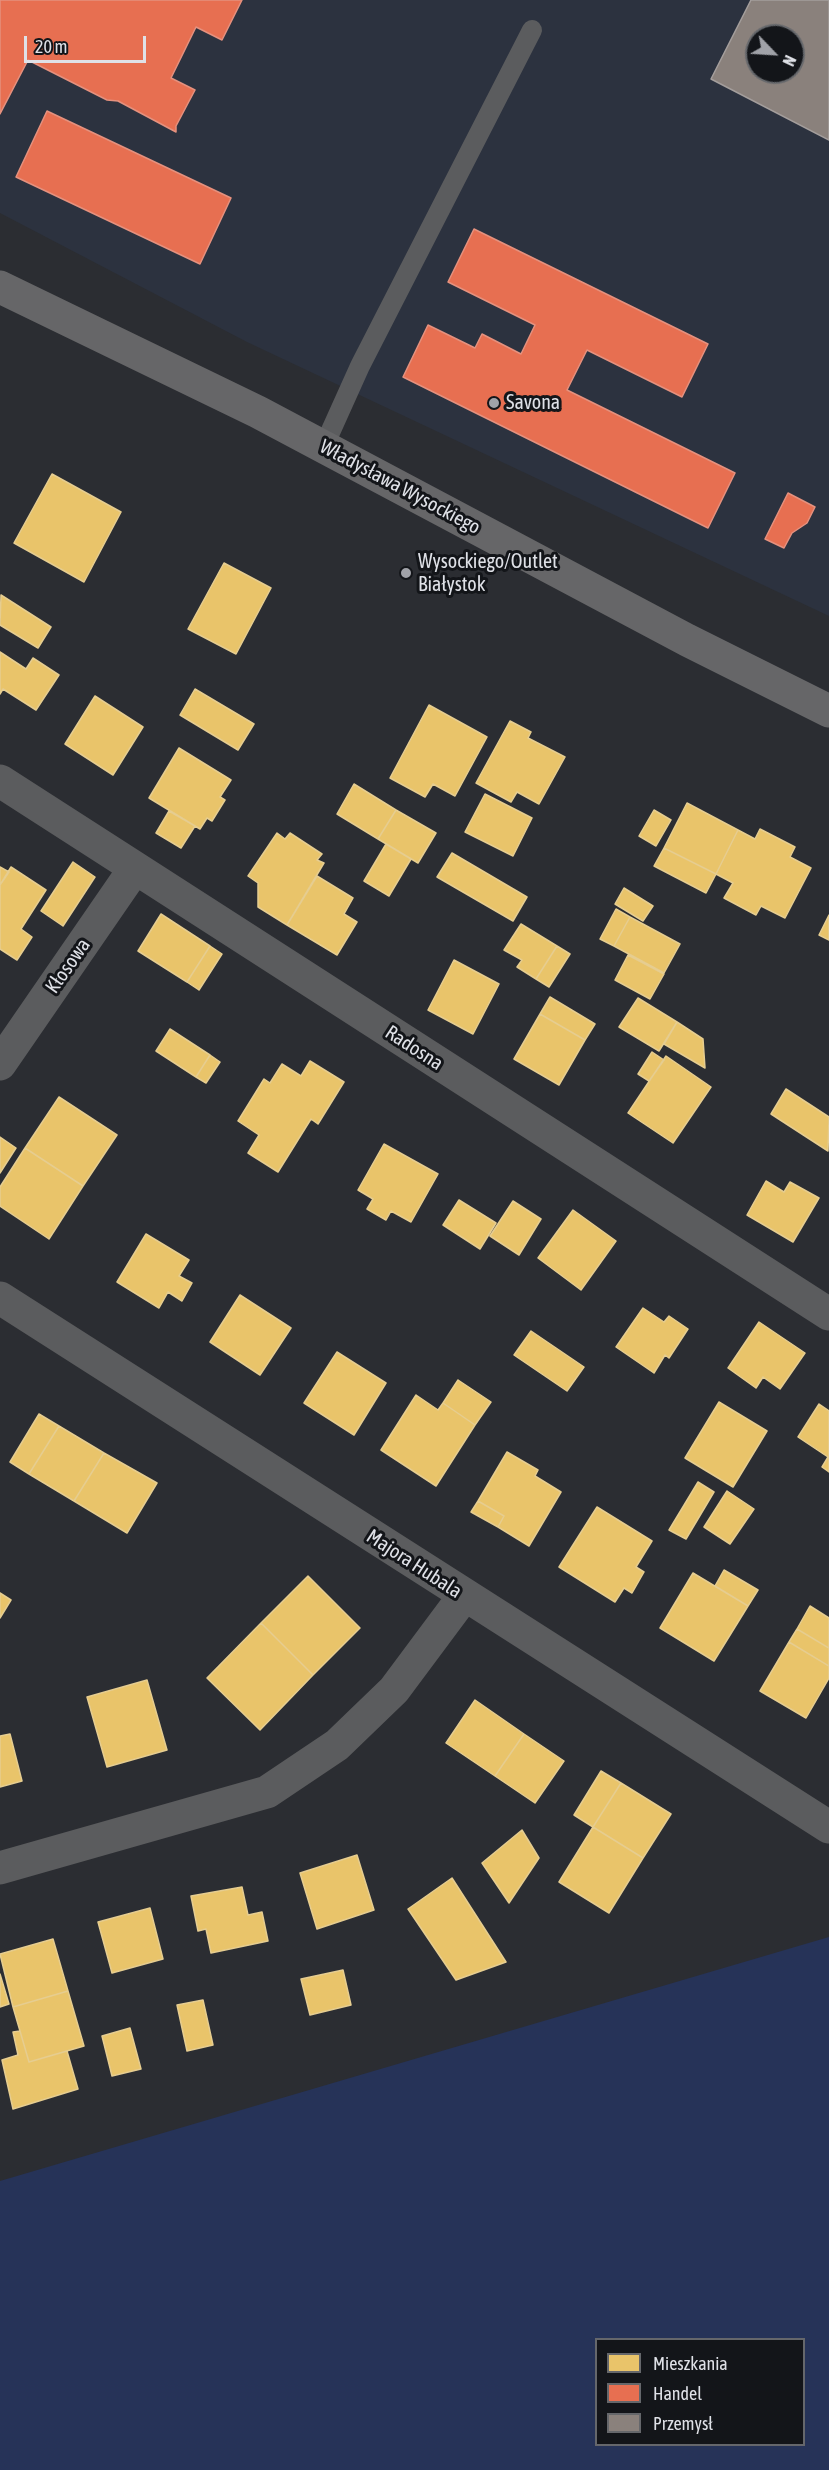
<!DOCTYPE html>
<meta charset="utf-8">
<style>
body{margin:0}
#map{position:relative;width:829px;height:2470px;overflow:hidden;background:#2b2d32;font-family:"Asap Condensed",sans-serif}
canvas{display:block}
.legend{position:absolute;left:595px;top:2338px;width:210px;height:108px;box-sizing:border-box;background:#131519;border:2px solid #65676b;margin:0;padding:8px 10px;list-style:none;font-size:18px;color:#dfe1e7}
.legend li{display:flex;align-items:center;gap:12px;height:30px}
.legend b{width:30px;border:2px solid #65676b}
.north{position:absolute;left:745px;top:24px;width:60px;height:60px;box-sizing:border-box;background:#131519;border:2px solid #65676b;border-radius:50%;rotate:115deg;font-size:16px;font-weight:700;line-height:24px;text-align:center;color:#dfe1e7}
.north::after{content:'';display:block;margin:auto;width:21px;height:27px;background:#a0a2a8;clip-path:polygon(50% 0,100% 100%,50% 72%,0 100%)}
.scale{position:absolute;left:24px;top:36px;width:122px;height:27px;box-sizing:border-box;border:3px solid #dfe1e7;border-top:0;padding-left:8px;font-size:18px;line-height:21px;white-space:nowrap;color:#dfe1e7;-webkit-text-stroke:4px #131519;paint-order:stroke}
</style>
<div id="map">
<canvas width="829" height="2470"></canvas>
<ul class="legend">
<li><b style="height:16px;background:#e9c46a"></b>Mieszkania</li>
<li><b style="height:16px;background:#e76f51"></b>Handel</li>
<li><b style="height:16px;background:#8a817c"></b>Przemysł</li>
</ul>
<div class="north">N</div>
<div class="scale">20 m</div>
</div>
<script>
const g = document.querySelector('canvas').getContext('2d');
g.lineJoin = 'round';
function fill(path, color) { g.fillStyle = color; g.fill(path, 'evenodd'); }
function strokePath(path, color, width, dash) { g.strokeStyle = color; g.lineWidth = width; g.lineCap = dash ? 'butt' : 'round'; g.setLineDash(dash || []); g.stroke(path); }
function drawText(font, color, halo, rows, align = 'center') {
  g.font = font + ' "Asap Condensed",sans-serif'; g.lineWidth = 6; g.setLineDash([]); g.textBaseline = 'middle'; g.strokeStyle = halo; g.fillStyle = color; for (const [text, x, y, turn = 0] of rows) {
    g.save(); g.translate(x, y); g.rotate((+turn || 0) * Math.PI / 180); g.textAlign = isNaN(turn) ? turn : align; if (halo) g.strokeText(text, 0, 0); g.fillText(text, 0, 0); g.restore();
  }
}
fill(new Path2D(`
 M0,0H829V616L247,342L0,213ZM757,36H793V72H757Z`), '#2c323f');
fill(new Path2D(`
 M829,1937V2470H0V2181ZM596,2340H804V2444H596Z`), '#263358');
const homes = new Path2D(`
 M52,474L121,512L84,582L14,543Z
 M224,563L271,588L236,654L188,629Z
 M1,595L51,627L38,648L0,625Z
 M0,652L26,669L33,658L59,675L36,710L3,689L0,694Z
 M195,689L254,724L238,750L180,715Z
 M95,696L143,727L113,775L65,744Z
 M429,705L487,737L455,796L433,784L425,797L390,778Z
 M510,721L531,732L528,738L565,757L539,804L517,792L511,802L476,783Z
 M179,748L231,780L220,797L225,800L212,821L207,818L200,829L149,798Z
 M354,784L396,810L378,839L337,814Z
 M485,794L532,818L513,856L465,832Z
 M687,803L738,830L716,874L664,848Z
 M396,810L436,833L418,863L378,839Z
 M654,810L671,820L656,846L639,836Z
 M169,811L195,826L181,848L156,833Z
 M760,829L795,847L790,857L811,868L785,918L761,906L756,915L724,898L733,883L716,874L738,830L755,839Z
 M277,833L285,839L290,833L322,854L317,860L324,863L287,925L258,907V883L248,876Z
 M386,844L411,859L389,896L364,881Z
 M664,848L716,874L706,893L654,866Z
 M452,853L527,897L513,921L437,877Z
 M73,862L95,877L63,926L41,911Z
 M0,867L9,872L0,885Z
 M11,867L46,890L21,929L32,937L17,960L0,949V885Z
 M317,876L353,898L344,914L357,922L337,955L287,925Z
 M624,888L653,906L643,921L615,904Z
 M616,909L630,917L614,946L600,939Z
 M161,914L210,946L187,982L138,951Z
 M829,915V940L819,935Z
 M630,917L680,944L664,973L614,946Z
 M521,924L557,946L536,979L517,967L522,960L504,950Z
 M210,946L222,954L199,990L187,982Z
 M557,946L570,954L549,987L536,979Z
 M628,955L664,974L650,999L615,980Z
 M454,960L499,984L473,1034L428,1010Z
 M550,997L595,1024L585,1040L540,1014Z
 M638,998L677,1022L659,1051L619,1027Z
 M540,1014L585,1040L559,1085L514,1059Z
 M677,1022L703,1039L705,1068L664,1044Z
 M170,1029L210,1055L196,1077L156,1051Z
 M652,1052L664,1060L649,1081L638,1074Z
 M210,1055L220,1062L206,1083L196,1077Z
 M666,1056L711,1087L673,1143L628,1113Z
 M310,1061L344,1082L318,1124L311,1119L278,1172L248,1153L259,1135L238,1121L264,1079L270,1083L282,1064L301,1076Z
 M786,1089L829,1117L828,1151L771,1114Z
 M59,1097L117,1135L83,1186L25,1148Z
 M0,1137L16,1148L0,1173Z
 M384,1144L438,1174L411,1222L391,1211L386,1220L367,1209L373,1199L358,1190Z
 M25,1148L83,1186L49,1239L0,1206V1187Z
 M766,1181L784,1192L790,1182L819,1198L793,1242L747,1215Z
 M459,1200L496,1223L480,1249L443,1225Z
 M513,1201L541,1219L519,1255L490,1236Z
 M573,1210L616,1241L581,1290L538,1258Z
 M146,1234L189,1260L179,1276L192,1283L182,1301L168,1292L159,1308L117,1282Z
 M240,1295L291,1328L260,1375L210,1342Z
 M643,1308L664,1322L669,1316L688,1329L669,1358L665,1355L654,1373L616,1347Z
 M759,1322L805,1353L780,1389L763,1377L756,1388L728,1368Z
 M531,1331L584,1367L567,1391L514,1355Z
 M337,1352L386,1383L354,1435L304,1403Z
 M458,1380L491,1402L475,1425L443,1403Z
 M416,1395L438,1410L443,1403L475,1425L436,1486L381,1450Z
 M719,1402L767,1431L733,1487L685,1458Z
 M819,1404L829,1411V1472L822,1467L828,1457L798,1437Z
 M39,1414L59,1426L29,1474L10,1462Z
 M59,1426L104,1453L74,1501L29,1474Z
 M507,1452L538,1470L535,1476L561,1492L529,1546L498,1527L504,1516L478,1501Z
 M104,1453L157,1483L127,1533L74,1501Z
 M698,1482L714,1492L686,1539L669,1530Z
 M727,1491L754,1509L730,1544L704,1527Z
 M478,1501L504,1516L498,1527L471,1512Z
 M597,1507L652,1541L636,1567L644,1572L632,1593L624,1588L615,1602L559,1567Z
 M724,1570L758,1590L748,1606L715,1586Z
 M693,1573L748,1606L714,1661L660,1628Z
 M308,1576L360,1628L313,1675L261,1623Z
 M0,1593L11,1600L0,1618Z
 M810,1606L829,1618V1648L797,1629Z
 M261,1623L313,1675L260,1730L207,1678Z
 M797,1629L829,1648V1666L789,1642Z
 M789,1642L829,1666V1678L806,1718L760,1691Z
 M147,1680L167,1750L107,1767L87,1697Z
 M475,1700L524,1734L495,1776L446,1743Z
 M10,1734L22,1781L0,1787V1736Z
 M524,1734L564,1761L535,1803L495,1776Z
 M601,1771L621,1783L593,1827L574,1815Z
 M621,1783L671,1814L643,1858L593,1827Z
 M593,1827L643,1858L609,1913L559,1882Z
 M522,1830L539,1858L509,1903L482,1863Z
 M357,1855L374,1910L317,1929L300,1873Z
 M452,1878L506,1962L456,1980L408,1909Z
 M242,1887L248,1915L262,1912L268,1941L211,1953L206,1929L198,1931L191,1896Z
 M150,1908L163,1959L112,1973L98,1922Z
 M53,1939L68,1991L13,2007L0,1954Z
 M343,1970L351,2005L310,2015L301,1979Z
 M0,1974L9,2004L0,2007Z
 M68,1991L84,2046L29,2062L13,2007Z
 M203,2000L213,2045L187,2051L177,2005Z
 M130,2028L141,2069L112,2076L102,2036Z
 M20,2031L29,2062L67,2051L78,2089L13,2109L2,2060L18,2055L13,2032Z`);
fill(homes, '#e9c46a');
strokePath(homes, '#e6cd90', 1.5);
const shops = new Path2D(`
 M0,0H242L222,40L196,27L171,78L195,90L176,126V132L118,101L107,100L28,60L0,114Z
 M47,111L231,198L200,264L16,177Z
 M474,229L708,344L682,397L587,350L567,390L735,473L708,528L403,377L428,325L475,348L482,334L521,354L535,325L448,282Z
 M788,493L815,507L807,523L792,533L784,548L765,539Z`);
fill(shops, '#e76f51');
strokePath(shops, '#e5917e', 1.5);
const industry = new Path2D(`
 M751,0H829V140L711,79ZM757,36H793V72H757Z`);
fill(industry, '#8a817c');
strokePath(industry, '#a49e9c', 1.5);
strokePath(new Path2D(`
 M324,446L360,366L532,30`), '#5b5c5e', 20);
strokePath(new Path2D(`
 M0,781L829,1314
 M0,1064L135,868
 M0,1298L829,1827
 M0,1868L267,1792L337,1745L394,1690L464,1596`), '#5b5c5e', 33);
strokePath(new Path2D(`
 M0,287L258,412L687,640L829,711`), '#666668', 33);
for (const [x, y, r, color] of [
 [494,403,6,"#a0a2a8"],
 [406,573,6,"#a0a2a8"]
]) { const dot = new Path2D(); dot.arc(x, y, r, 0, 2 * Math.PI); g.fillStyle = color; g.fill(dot); strokePath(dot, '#131519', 2); }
drawText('20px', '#dfe1e7', '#131519', [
 ["Savona",506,403],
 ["Wysockiego/Outlet",418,562],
 ["Białystok",418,585]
], 'left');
drawText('20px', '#dfe1e7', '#131519', [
 ["Władysława Wysockiego",400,487,28],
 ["Kłosowa",68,966,-55],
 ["Radosna",414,1048,33],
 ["Majora Hubala",414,1564,33]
]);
</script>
